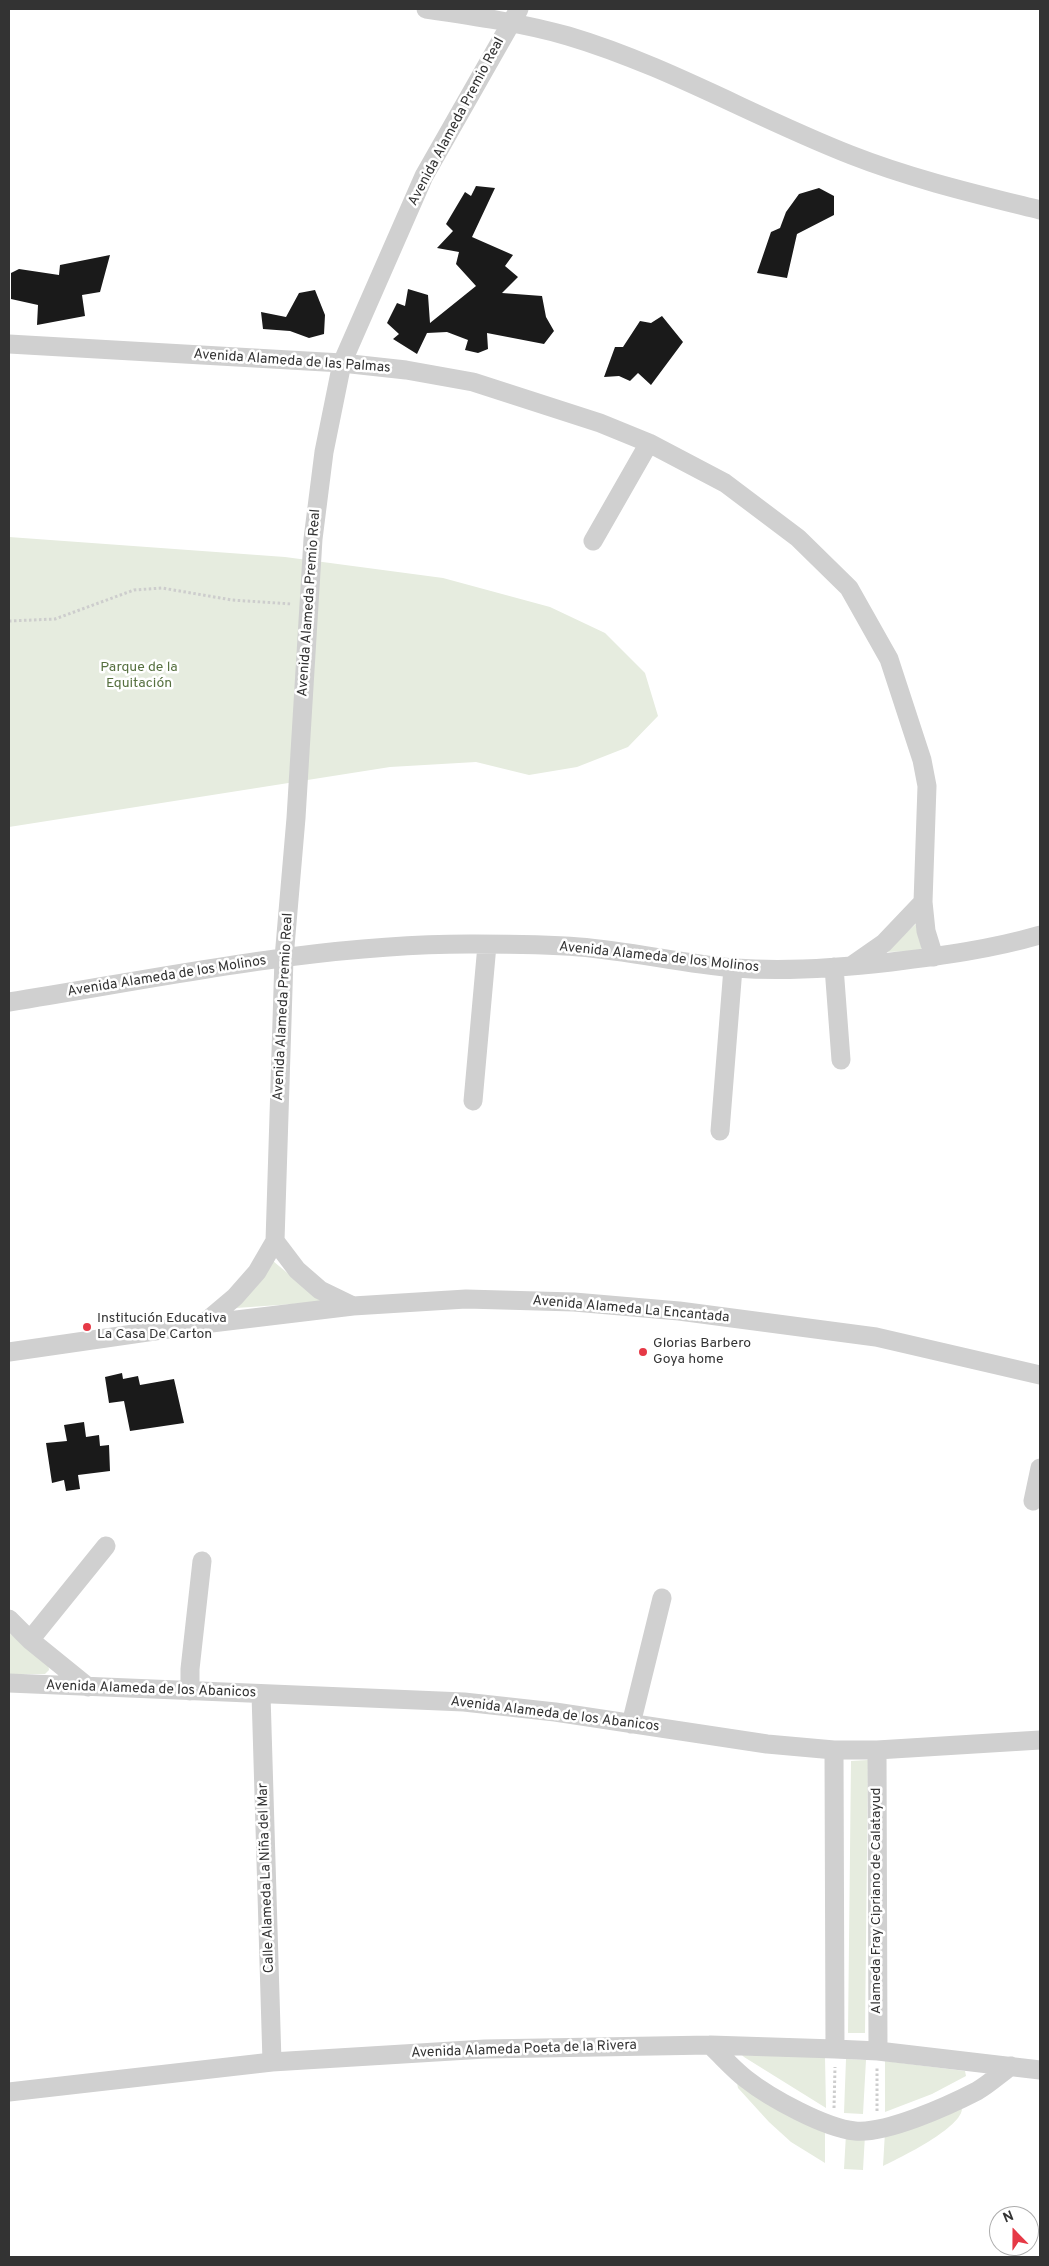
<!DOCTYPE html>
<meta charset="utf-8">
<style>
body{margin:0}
#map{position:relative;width:1049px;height:2266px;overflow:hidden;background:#fff;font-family:Overpass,sans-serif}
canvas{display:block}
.frame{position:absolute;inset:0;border:10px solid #333;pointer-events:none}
.north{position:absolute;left:989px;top:2206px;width:50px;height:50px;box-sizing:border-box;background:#fff;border:1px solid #adadad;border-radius:50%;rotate:338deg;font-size:14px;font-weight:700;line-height:20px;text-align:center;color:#333}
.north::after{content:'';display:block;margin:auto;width:18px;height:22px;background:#e63946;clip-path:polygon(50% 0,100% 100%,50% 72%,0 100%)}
</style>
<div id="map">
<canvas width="1049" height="2266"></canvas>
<div class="frame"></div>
<div class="north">N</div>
</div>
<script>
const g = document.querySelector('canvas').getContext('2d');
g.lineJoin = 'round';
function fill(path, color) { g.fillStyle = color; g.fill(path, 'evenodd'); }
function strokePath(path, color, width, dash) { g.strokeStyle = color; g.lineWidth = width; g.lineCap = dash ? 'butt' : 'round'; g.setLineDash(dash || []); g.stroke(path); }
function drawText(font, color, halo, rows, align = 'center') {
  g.font = font + ' Overpass,sans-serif'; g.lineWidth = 5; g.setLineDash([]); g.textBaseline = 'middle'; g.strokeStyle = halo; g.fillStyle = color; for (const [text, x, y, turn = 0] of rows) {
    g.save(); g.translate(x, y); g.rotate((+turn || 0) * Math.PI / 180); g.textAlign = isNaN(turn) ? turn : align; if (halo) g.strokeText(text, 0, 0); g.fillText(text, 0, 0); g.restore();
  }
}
fill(new Path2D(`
 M9,537L285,557L443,578L550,607L605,633L645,673L658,716L628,747L577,767L529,775L476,762L390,767L9,827Z
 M917,923L922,951L884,952Z
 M273,1261L322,1302L236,1308Z
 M9,1633L48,1663L49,1670L45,1674H9Z
 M868,1760L865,2033H848L851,1761Z
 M742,2055L825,2057L826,2108L744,2057Z
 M846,2059L866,2060L863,2114L844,2113Z
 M885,2061L965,2071L966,2076L932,2094L885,2112Z
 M737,2083L825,2129V2163L791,2142L769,2122L738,2088Z
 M962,2108C963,2127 900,2158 883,2166L885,2132Z
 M846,2134L865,2135L863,2170L844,2169Z`), '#e6ecdf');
fill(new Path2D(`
 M476,186L495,188L472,237L513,255L505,266L518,277L502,293L542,296L546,317L554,331L544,344L487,333L488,349L478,353L465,350L468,340L447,332L427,333L417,354L393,339L399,334L387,323L397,303L405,306L408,289L428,295L430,323L476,286L456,264L459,252L437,248L453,231L446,224L465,192L471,196Z
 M819,188L834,196V215L797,234L787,278L757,273L771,232L780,228L786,212L799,194Z
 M110,255L100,292L82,295L85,316L37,325L38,305L11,299V273L19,269L59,275L60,265Z
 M315,290L325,315L324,334L309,338L290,331L263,329L261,312L286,317L299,293Z
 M662,316L683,342L651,385L638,373L630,381L619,376L604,377L615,347H623L640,321L651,323Z
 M122,1373L123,1379L138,1376L140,1385L174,1379L184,1423L130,1431L124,1401L109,1403L105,1377Z
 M84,1422L86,1437L99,1435L100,1446L109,1445L110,1471L78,1475L80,1489L66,1491L64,1480L52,1483L46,1443L67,1441L64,1425Z`), '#1a1a1a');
strokePath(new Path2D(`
 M9,621L55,619L134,590L162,588L232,600L292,604
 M834,2108L835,2067
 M877,2111V2067`), '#cdcdcd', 3, [2.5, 2.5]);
strokePath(new Path2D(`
 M426,9C474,16 522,23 568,36C666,65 756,118 851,155C912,179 976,194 1040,210
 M9,344L342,363L406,370L473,382L600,423L649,443L725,483L798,538L849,588L889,659L922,760L927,786L923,902L926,931L934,957
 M593,541L649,443
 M851,966L884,943L923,902
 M834,967L841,1060
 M9,1002C161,978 321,943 475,944C509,944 545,944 579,947C632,951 683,964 735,968C787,972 840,968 891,962C941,956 992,949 1040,935
 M473,1101L487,945
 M720,1131L733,968
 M275,1241L297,1270L320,1290L353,1306
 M203,1324L235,1297L257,1272L275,1241L284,958L296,818L313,539L324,452L342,363L424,176L519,9
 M9,1352L203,1324L353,1306L466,1299L574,1302L679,1311L876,1337L1040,1375
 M1033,1501L1040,1468
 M9,1619L30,1640L88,1687
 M30,1640L106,1546
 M9,1683L464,1702L555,1712L767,1744L834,1750H877L1040,1740
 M190,1691V1669L202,1561
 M261,1694L272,2062
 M631,1724L662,1598
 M834,1750L835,2049
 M877,1750L878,2051
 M710,2045C722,2056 733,2069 746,2079C770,2098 825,2128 855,2131C886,2134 948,2106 977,2091C989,2084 1000,2074 1011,2066
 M9,2092L272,2062L485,2049L710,2045L835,2049L878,2051L1040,2070`), '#d0d0d0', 19);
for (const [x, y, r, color] of [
 [87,1327,5,"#e63946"],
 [643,1352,5,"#e63946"]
]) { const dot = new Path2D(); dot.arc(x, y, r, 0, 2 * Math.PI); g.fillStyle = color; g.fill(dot); strokePath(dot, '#fff', 2); }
drawText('14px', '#333', '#fff', [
 ["Avenida Alameda Premio Real",457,122,-62],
 ["Avenida Alameda de las Palmas",292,362,4],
 ["Avenida Alameda Premio Real",310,603,-86],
 ["Avenida Alameda de los Molinos",659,958,6],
 ["Avenida Alameda de los Molinos",167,977,-9],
 ["Avenida Alameda Premio Real",284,1007,-87],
 ["Avenida Alameda La Encantada",631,1310,5],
 ["Avenida Alameda de los Abanicos",151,1690,2],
 ["Avenida Alameda de los Abanicos",555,1715,7],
 ["Calle Alameda La Niña del Mar",267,1878,-92],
 ["Alameda Fray Cipriano de Calatayud",877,1901,-90],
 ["Avenida Alameda Poeta de la Rivera",524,2050,-2]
]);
drawText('14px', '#56703f', '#fff', [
 ["Parque de la",139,668],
 ["Equitación",139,684]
]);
drawText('14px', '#333', '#fff', [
 ["Institución Educativa",97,1319],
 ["La Casa De Carton",97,1335],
 ["Glorias Barbero",653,1344],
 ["Goya home",653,1360]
], 'left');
</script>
